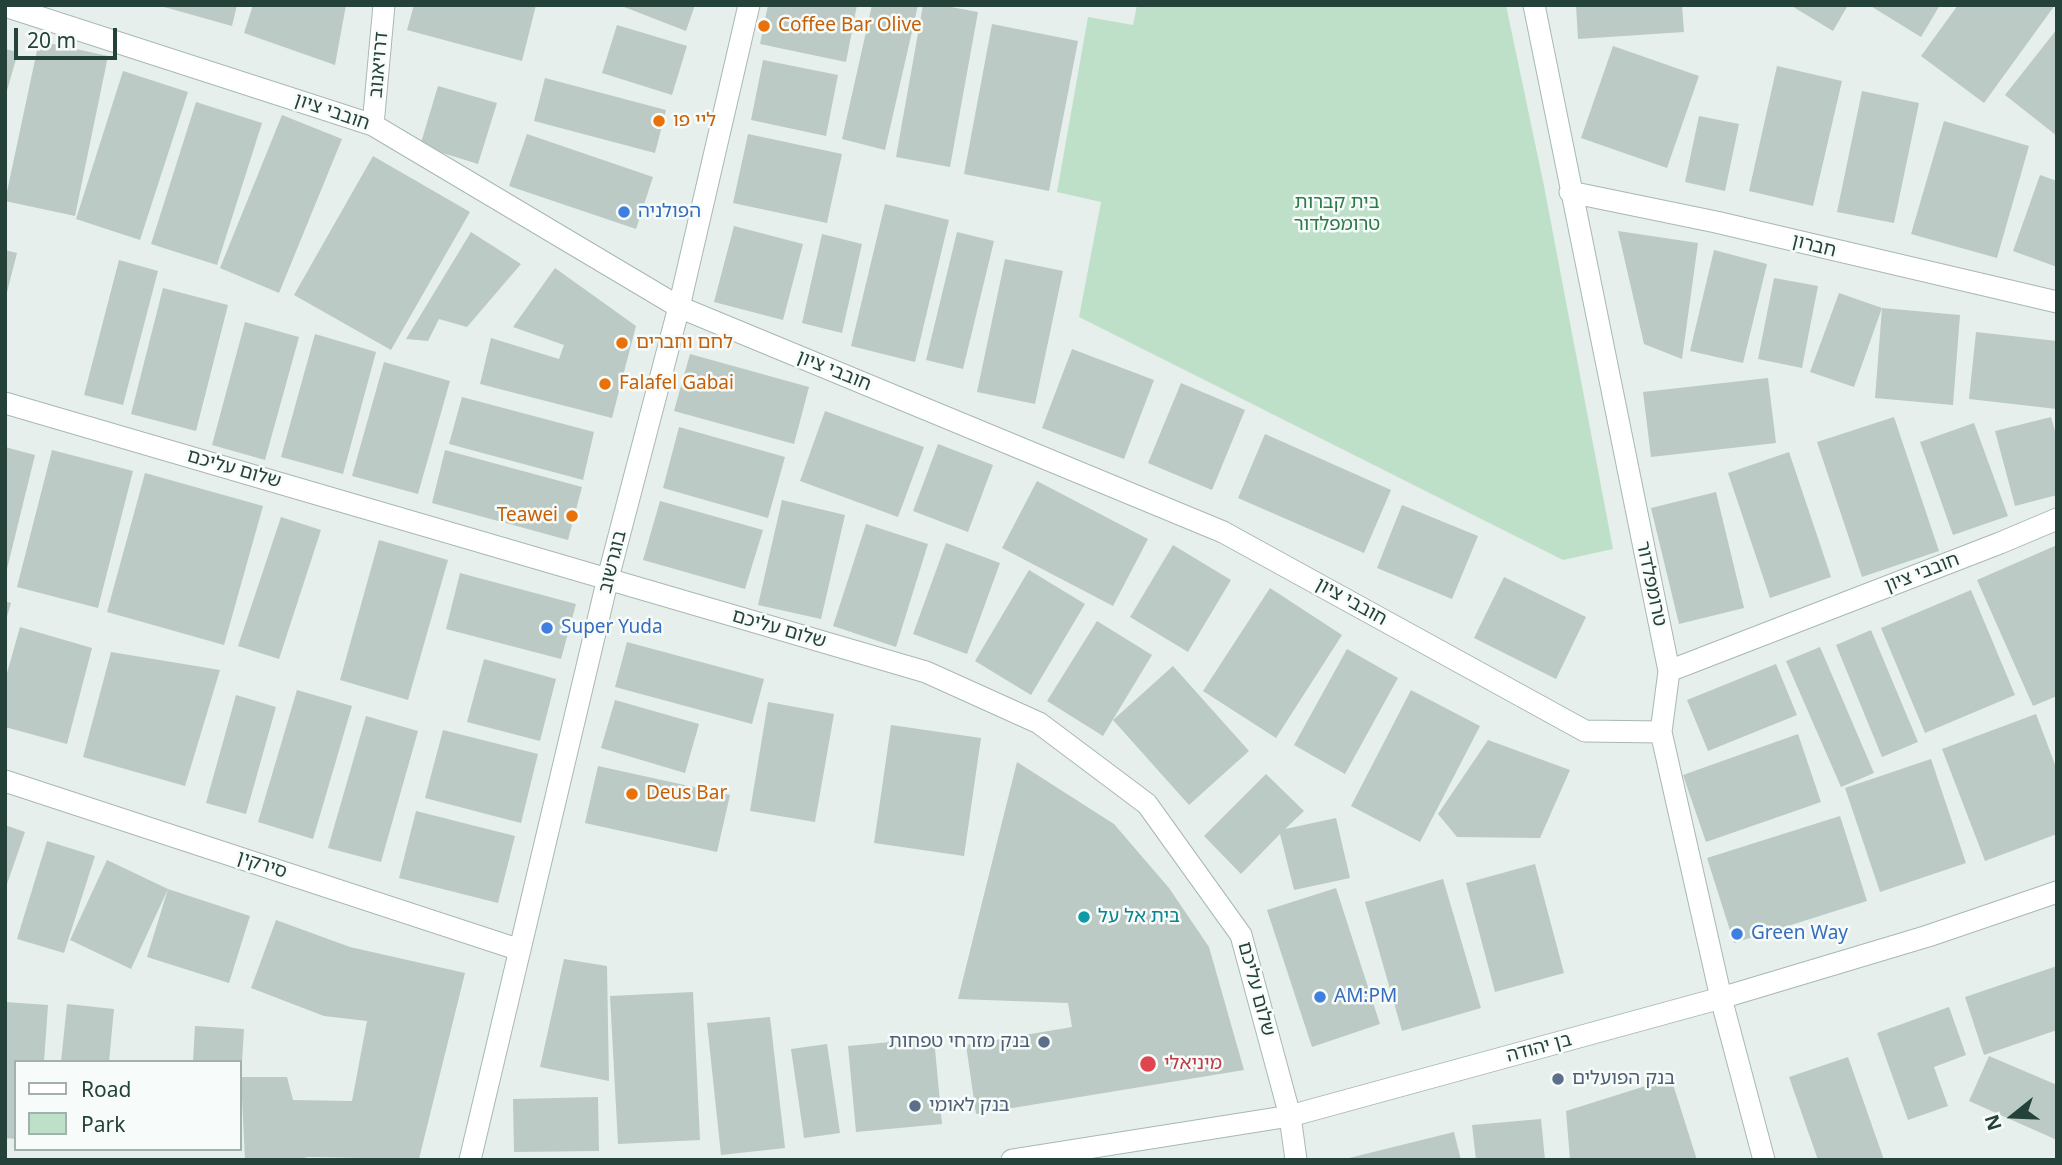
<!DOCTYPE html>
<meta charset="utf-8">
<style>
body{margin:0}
#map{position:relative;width:2062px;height:1165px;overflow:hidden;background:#e6efeb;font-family:"Noto Sans",sans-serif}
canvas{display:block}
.frame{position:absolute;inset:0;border:7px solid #24423a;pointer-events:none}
.legend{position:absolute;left:14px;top:1060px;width:228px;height:91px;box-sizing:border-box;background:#f7fbf9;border:2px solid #a3b1ad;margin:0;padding:9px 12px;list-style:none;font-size:21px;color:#24423a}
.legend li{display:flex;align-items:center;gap:14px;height:35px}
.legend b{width:35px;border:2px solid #a3b1ad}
.north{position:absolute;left:1978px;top:1081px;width:70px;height:70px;-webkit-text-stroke:5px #f7fbf9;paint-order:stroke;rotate:252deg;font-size:19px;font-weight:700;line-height:28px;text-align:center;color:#24423a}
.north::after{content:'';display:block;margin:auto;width:24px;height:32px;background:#24423a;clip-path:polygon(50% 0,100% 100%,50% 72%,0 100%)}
.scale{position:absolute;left:14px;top:28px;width:103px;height:32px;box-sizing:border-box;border:4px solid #24423a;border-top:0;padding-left:9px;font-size:21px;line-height:24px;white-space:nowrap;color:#24423a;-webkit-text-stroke:5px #f7fbf9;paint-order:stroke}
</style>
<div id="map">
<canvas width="2062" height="1165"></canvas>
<div class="frame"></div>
<ul class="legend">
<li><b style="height:9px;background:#fff"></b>Road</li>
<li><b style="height:19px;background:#bfe0c8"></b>Park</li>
</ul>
<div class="north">N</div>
<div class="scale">20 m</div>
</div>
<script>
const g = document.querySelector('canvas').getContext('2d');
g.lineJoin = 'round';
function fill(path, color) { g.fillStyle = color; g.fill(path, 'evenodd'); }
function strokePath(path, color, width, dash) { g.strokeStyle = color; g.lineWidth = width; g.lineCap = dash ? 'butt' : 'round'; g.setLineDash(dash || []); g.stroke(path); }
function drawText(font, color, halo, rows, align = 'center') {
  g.font = font + ' "Noto Sans","Noto Sans Hebrew",sans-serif'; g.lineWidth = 5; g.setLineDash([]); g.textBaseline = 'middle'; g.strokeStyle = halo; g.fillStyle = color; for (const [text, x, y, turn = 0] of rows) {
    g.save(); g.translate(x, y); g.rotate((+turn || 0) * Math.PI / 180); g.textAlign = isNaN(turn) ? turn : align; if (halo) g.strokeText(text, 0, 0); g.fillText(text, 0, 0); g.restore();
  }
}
fill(new Path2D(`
 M1137,5H1506L1544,186L1613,549L1563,560L1079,317L1101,202L1057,192L1088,17L1133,25Z`), '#bfe0c8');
fill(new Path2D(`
 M157,5H237L232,26Z
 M253,5H346L335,65L244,33Z
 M414,5H536L522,61L407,30Z
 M619,5H695L686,31Z
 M768,5H857L846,62L760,44Z
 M872,5H918L885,150L842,139Z
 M923,5H940L978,12L950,167L896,157Z
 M1576,5H1682L1684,32L1578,39Z
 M1790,5H1848L1833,31Z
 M1869,5H1940L1921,37Z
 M1958,5H2055L1984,103L1921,56Z
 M992,24L1078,41L1049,191L964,174Z
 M617,25L687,46L672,95L602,73Z
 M2057,29V136L2005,95Z
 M39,41L108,56L75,216L5,201Z
 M1613,46L1699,76L1667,168L1581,138Z
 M5,49L18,52L6,94H5Z
 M763,60L838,75L826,136L751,120Z
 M1777,66L1842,81L1813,206L1749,191Z
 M123,71L188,92L140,240L76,219Z
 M545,78L666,110L655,153L534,121Z
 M438,86L497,103L478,164L420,146Z
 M1862,91L1919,103L1894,223L1837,212Z
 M196,102L262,123L217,265L151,244Z
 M282,115L342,139L279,293L220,268Z
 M1699,116L1739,124L1725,191L1685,182Z
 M1944,121L2029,146L1997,258L1911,234Z
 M527,134L653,177L636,229L509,186Z
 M748,134L842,154L827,223L733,203Z
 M373,156L470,212L391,350L294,295Z
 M2040,175L2057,181V267L2013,251Z
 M885,204L949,220L915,362L851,346Z
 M734,226L803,244L783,320L714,302Z
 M1618,231L1698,243L1682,359L1644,344Z
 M471,232L521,264L467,327L439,319L428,341L406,339Z
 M957,232L994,241L963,369L926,360Z
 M822,234L862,244L842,333L802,323Z
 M5,250L17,253L6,296H5Z
 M1714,250L1767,264L1743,363L1690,351Z
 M1005,259L1063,271L1035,404L977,392Z
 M119,260L158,271L123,405L84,395Z
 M555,268L636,326L612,418L480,384L491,338L559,359L564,345L513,327Z
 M1774,278L1818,286L1802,368L1758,359Z
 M163,288L228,305L196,431L131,414Z
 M1839,293L1882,308L1854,387L1810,372Z
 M1882,308L1960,315L1953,405L1875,398Z
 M245,322L299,337L265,460L212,445Z
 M1976,332L2057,341V409L1969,399Z
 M315,334L376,352L343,474L281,457Z
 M1072,349L1154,380L1124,459L1042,428Z
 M690,354L809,387L794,444L674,411Z
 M384,362L450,381L418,494L352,476Z
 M1768,378L1776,443L1651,457L1643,392Z
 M1181,383L1245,410L1212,490L1148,463Z
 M462,397L594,432L583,480L449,444Z
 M825,411L924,447L898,517L800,481Z
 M1894,417L1939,551L1862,577L1817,442Z
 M2051,417L2057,438V495L2015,506L1995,431Z
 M1974,423L2008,516L1953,535L1920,442Z
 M679,427L785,457L768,518L663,488Z
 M1265,434L1391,490L1364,553L1238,498Z
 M938,444L993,465L968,532L913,511Z
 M5,447L35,455L6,573H5Z
 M52,450L133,471L98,608L17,587Z
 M445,450L582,487L568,540L432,503Z
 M1789,452L1831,577L1770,598L1728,473Z
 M145,473L263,506L224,645L107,612Z
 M1037,481L1148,539L1113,606L1002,548Z
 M1716,492L1744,608L1679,624L1651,508Z
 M782,500L845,515L821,619L758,605Z
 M660,501L763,530L745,589L643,560Z
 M1402,505L1478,536L1452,599L1377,568Z
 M281,517L321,530L279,659L238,646Z
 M866,524L928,544L896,647L833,626Z
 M379,540L448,560L408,700L340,680Z
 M946,543L1000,563L967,654L913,634Z
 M1173,545L1231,580L1188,652L1130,617Z
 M2057,545V696L2033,706L1977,580Z
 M1029,570L1085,604L1031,695L975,661Z
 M460,573L576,604L561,659L446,629Z
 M1504,577L1586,617L1556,679L1474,638Z
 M1270,588L1342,635L1276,738L1203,691Z
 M1971,590L2015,695L1925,733L1881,628Z
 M5,601L11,603L6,620H5Z
 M1097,621L1152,655L1103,736L1047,701Z
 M20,627L92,648L67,744L5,727V680Z
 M1871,630L1918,742L1882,757L1836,645Z
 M627,642L764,679L752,724L615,687Z
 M1820,647L1874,773L1841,787L1786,661Z
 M1347,649L1398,678L1345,774L1294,745Z
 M111,652L220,670L185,786L83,757Z
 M484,659L556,679L540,741L467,722Z
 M1776,664L1797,715L1708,751L1687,700Z
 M1173,666L1249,751L1189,805L1113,720Z
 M297,690L352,706L313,839L258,822Z
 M1411,690L1480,726L1420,842L1351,806Z
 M236,695L276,707L246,814L206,803Z
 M615,700L699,724L685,773L601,748Z
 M768,702L834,714L815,822L750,811Z
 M2036,714L2057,770V834L1985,861L1942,749Z
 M366,716L418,731L381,862L328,848Z
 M891,725L981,738L964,856L874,843Z
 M443,730L538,754L521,823L425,798Z
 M1798,734L1821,802L1706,842L1683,775Z
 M1488,740L1570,770L1540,838L1457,837L1438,814Z
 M1931,759L1966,863L1880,892L1845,788Z
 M1017,762L1114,824L1169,888L1209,947L1244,1070L976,1114L966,1045L1072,1027L1068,1003L958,999Z
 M598,766L730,795L717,852L585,823Z
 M1266,774L1304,811L1285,829L1336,818L1350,878L1294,890L1280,834L1241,874L1204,836Z
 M416,811L515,836L498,903L399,878Z
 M1840,816L1867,901L1734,943L1707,858Z
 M5,825L25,832L6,887H5Z
 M47,841L95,856L64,953L17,939Z
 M107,860L168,889L131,969L70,940Z
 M1535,864L1564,973L1495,992L1466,883Z
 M1443,879L1481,1008L1402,1031L1365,902Z
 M1336,888L1380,1024L1312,1047L1267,910Z
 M168,889L250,916L229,983L147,957Z
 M276,920L350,947L465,973L419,1159L308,1157L294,1160H245L241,1077H287L293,1100L352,1101L367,1021L324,1016L251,988Z
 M564,959L607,966L609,1081L540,1067Z
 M2057,966V1030L1984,1055L1965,997Z
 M693,992L700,1140L618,1144L610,996Z
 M5,1002L48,1005L44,1062H16V1139L5,1138Z
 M67,1004L114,1009L109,1062H61Z
 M1949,1007L1966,1055L1934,1067L1948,1106L1908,1120L1877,1033Z
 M770,1017L785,1148L721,1155L707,1023Z
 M195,1026L244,1029L242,1062H193Z
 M934,1038L942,1124L856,1132L848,1046Z
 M827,1044L840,1133L804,1138L791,1049Z
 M1989,1056L2057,1085V1140L1969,1101Z
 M1848,1057L1884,1160H1818L1789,1077Z
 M1671,1078L1697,1160H1570L1566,1111Z
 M598,1097L599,1151L514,1152L513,1099Z
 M1541,1119L1545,1160H1476L1472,1125Z
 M1454,1132L1461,1160H1345V1159Z`), '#bbcac4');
const minor = new Path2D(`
 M1534,5L1669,671L1661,732L1721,998L1764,1160
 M5,6L373,125L679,307L1223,532L1585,731L1661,732
 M373,125L384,5
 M1570,192L1716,222L2057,302
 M5,403L926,672L1039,723L1147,804L1241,935L1290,1116L1296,1160
 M1669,671L2000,543L2057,519
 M5,781L520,950
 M470,1160L608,578L679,307L749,5
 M1012,1160L1290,1116L1721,998L1928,936L2057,892`);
strokePath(minor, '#a8b8b2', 23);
strokePath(minor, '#fff', 21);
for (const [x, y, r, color] of [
 [764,26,7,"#e8710a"],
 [659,121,7,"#e8710a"],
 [624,212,7,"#3f7fe0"],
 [622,343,7,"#e8710a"],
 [605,384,7,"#e8710a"],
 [572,516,7,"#e8710a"],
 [547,628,7,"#3f7fe0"],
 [632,794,7,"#e8710a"],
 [1084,917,7,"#0f9aa8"],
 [1737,934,7,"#3f7fe0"],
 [1320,997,7,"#3f7fe0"],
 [1044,1042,7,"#5c6f8a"],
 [1148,1064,9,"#e0444e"],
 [1558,1079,7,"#5c6f8a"],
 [915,1106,7,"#5c6f8a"]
]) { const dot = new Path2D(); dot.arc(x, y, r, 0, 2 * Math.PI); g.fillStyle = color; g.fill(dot); strokePath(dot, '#f7fbf9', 2.5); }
drawText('19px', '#c56008', '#f7fbf9', [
 ["Coffee Bar Olive",778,26],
 ["ליי פו",673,121],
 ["לחם וחברים",636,343],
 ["Falafel Gabai",619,384],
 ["Teawei",558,516,"right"],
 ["Deus Bar",646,794]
], 'left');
drawText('19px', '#24423a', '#f7fbf9', [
 ["דרויאנוב",379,65,-85],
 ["חובבי ציון",332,112,19],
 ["חברון",1814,246,14],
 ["חובבי ציון",834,371,22],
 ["שלום עליכם",234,469,16],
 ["בוגרשוב",613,562,-76],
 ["חובבי ציון",1922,573,-21],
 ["טרומפלדור",1651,584,78],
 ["חובבי ציון",1351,602,29],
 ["שלום עליכם",779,629,16],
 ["סירקין",262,865,18],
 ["שלום עליכם",1256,989,75],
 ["בן יהודה",1539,1048,-15]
]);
drawText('19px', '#2d7a4b', '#f7fbf9', [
 ["בית קברות",1337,203],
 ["טרומפלדור",1337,225]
]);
drawText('19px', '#366cbe', '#f7fbf9', [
 ["הפולניה",638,212],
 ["Super Yuda",561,628],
 ["Green Way",1751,934],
 ["AM:PM",1334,997]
], 'left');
drawText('19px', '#0d838f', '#f7fbf9', [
 ["בית אל על",1098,917]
], 'left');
drawText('19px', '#4e5e75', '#f7fbf9', [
 ["בנק מזרחי טפחות",1030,1042,"right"],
 ["בנק הפועלים",1572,1079],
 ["בנק לאומי",929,1106]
], 'left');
drawText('19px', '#be3a42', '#f7fbf9', [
 ["מיניאלי",1164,1064]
], 'left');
</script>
